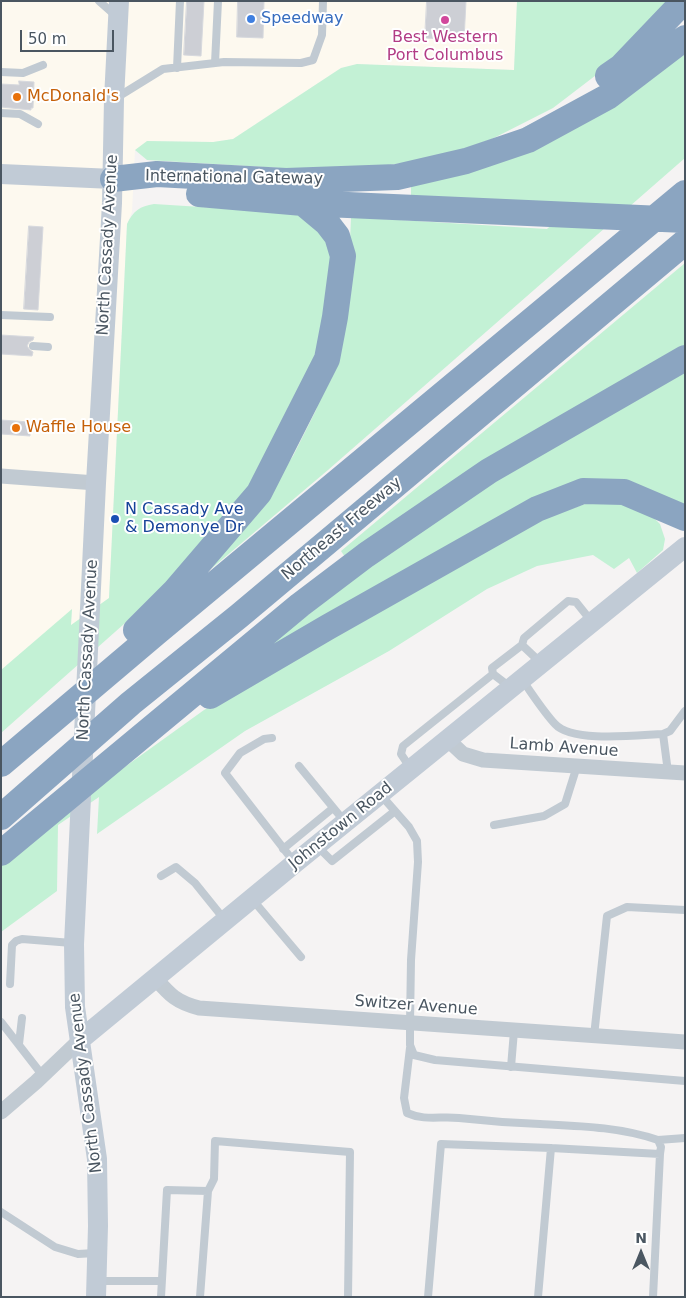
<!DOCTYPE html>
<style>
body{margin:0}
#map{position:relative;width:686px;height:1298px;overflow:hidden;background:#f5f3f3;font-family:"DejaVu Sans",sans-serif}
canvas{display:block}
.frame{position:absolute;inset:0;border:2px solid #4a5661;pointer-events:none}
.north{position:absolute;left:616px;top:1228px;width:50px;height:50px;-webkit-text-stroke:4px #fff;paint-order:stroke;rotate:0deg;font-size:14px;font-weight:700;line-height:20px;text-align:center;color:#4a5661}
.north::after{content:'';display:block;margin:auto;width:18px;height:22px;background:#4a5661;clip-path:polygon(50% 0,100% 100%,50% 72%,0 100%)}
.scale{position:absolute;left:20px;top:30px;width:94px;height:22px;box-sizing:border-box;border:2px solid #4a5661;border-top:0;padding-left:6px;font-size:15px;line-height:18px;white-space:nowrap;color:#4a5661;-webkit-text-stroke:4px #fff;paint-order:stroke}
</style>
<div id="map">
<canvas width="686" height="1298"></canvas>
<div class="frame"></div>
<div class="north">N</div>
<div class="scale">50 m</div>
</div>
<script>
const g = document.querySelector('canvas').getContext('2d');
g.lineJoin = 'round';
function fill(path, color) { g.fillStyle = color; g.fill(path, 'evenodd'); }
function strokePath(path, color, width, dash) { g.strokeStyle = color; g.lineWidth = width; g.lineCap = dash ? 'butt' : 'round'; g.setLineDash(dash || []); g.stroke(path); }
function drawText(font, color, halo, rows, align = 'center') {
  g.font = font + ' "DejaVu Sans",sans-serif'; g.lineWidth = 4; g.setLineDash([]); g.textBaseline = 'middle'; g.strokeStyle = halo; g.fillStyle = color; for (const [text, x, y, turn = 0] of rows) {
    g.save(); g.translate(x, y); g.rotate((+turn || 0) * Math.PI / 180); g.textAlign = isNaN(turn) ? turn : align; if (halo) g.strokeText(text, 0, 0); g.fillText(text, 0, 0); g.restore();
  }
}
fill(new Path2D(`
 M1,1H517L514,70L357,64L341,68L233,139L213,142L148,141L135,150L132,212L127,224L109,598L71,626L72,610L1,670Z`), '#fdf9ef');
fill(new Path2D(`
 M517,1H671L604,69L553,108L492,139L434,159L372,167L297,169L147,160L135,150L147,141L213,142L233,139L341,68L357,64L514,70Z
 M685,48V158L328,470L211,569L248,521L293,456L316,410L347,315L351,217L547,229L573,205L411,197V183Z
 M154,204L296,213L323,234L331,250L329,295L314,363L266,463L205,544L124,624L1,733V670L72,609L71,625L109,598L127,224C133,211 140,206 154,204Z
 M685,263V350L347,560L341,551Z
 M685,367V508L619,481L240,669L418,527Z
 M603,498L649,513L660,524L665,539L663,550L637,573L629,558L614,569L593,555L537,566L487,589L389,651L245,731L97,834L99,797L58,825L57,891L1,932V864L108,779L204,710L534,521Z`), '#c3f1d5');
const building = new Path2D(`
 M187,1H204L201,56L184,55Z
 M238,1H264L263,38L237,37Z
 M427,1H466L464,40L425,38Z
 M19,81L34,82L33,108H31V110L1,107V84L19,85Z
 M29,226L43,227L38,310L24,309Z
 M1,335L34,337L33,340L29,342L27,346L30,350L33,352L32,356L1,354Z
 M1,420L30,422V436L1,434Z`);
fill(building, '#cdcfd5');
strokePath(building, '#d7d9de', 1);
strokePath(new Path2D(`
 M99,1L116,16
 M215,63L218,1
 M177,68L180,1
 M1,72L23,73L43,65
 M116,98L163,69L224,62L301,63L313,60L322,35L323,1
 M1,113L20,114L38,124
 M1,315L50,317
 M33,346L48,347
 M540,662L522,645L524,638L568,601L576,602L592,622
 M523,681C533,695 543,711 555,724C572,743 638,735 663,734L668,772
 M510,687L493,674L492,668L522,645
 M663,734L670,731L685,711
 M272,738L264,739L240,753L225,773L294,862
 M299,766L345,822
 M411,769L401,754L403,746L493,674
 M380,794L409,827L417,841L418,862L411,960L410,1023V1045L414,1055L435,1060L685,1081
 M494,825L544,816L565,804L577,766
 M317,846L332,861L395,811
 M283,849L333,808
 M161,876L176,867L195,883L224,919
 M252,899L301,957
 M10,984L12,945L16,941L22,939L72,943
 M1,1022L43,1076
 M594,1036L607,916L627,907L685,910
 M19,1044L22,1018
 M410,1048L404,1098L407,1113C425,1121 440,1116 459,1118C486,1121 513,1123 540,1124C580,1126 620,1127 658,1140L661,1147L660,1154
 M511,1067L514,1031
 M658,1140L685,1138
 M208,1191L214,1179L215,1141L350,1152L348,1297
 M1,1212L55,1247L78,1254L95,1253
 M96,1281H161
 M161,1297L167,1190L208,1191L200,1297
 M428,1297L441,1144L551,1148L660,1154L653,1297
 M538,1297L551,1148`), '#c1cad2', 8);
strokePath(new Path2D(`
 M1,476L96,483
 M447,739L463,754L483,760L685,773
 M155,978C170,995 176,1002 199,1008L685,1042
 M1,1112L36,1082L80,1040`), '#c1cad2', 15);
strokePath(new Path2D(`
 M1,174L113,179
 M80,1040L295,863L685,547
 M96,1297L98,1226L97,1159L75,1007L74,944L96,483L112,203L114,99L119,1`), '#c1cbd6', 20);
strokePath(new Path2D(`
 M608,76L621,67L684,1
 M113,179L157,174L286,181L397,177L466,161L528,140L609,96L685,38
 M199,194L303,203L685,220
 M136,630L175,591L259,493L327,359L335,317L343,256L337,236L327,223L303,203
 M210,696L328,627L537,509L583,491L624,492L685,518
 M1,764L157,632L685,193
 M1,817L131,703L239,616L685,242
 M1,853L300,605L366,555L489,471L685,358`), '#8ba5c1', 26);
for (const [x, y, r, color] of [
 [251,19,5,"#3f7fe0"],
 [445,20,5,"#d1479c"],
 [17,97,5,"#e8710a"],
 [16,428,5,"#e8710a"],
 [115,519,5,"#1a4fb4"]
]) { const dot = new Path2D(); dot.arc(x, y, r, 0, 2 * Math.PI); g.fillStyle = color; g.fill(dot); strokePath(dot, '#fff', 2); }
drawText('16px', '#366cbe', '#fff', [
 ["Speedway",261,19]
], 'left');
drawText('16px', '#b23c85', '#fff', [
 ["Best Western",445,38],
 ["Port Columbus",445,56]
]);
drawText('16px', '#c56008', '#fff', [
 ["McDonald's",27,97],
 ["Waffle House",26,428]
], 'left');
drawText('16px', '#4a5661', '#fff', [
 ["International Gateway",234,178,1],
 ["North Cassady Avenue",108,245,-87],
 ["Northeast Freeway",342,529,-40],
 ["North Cassady Avenue",88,650,-87],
 ["Lamb Avenue",564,748,4],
 ["Johnstown Road",341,826,-39],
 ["Switzer Avenue",416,1006,4],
 ["North Cassady Avenue",86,1083,-97]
]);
drawText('16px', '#164399', '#fff', [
 ["N Cassady Ave",125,510],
 ["& Demonye Dr",125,528]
], 'left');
</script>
